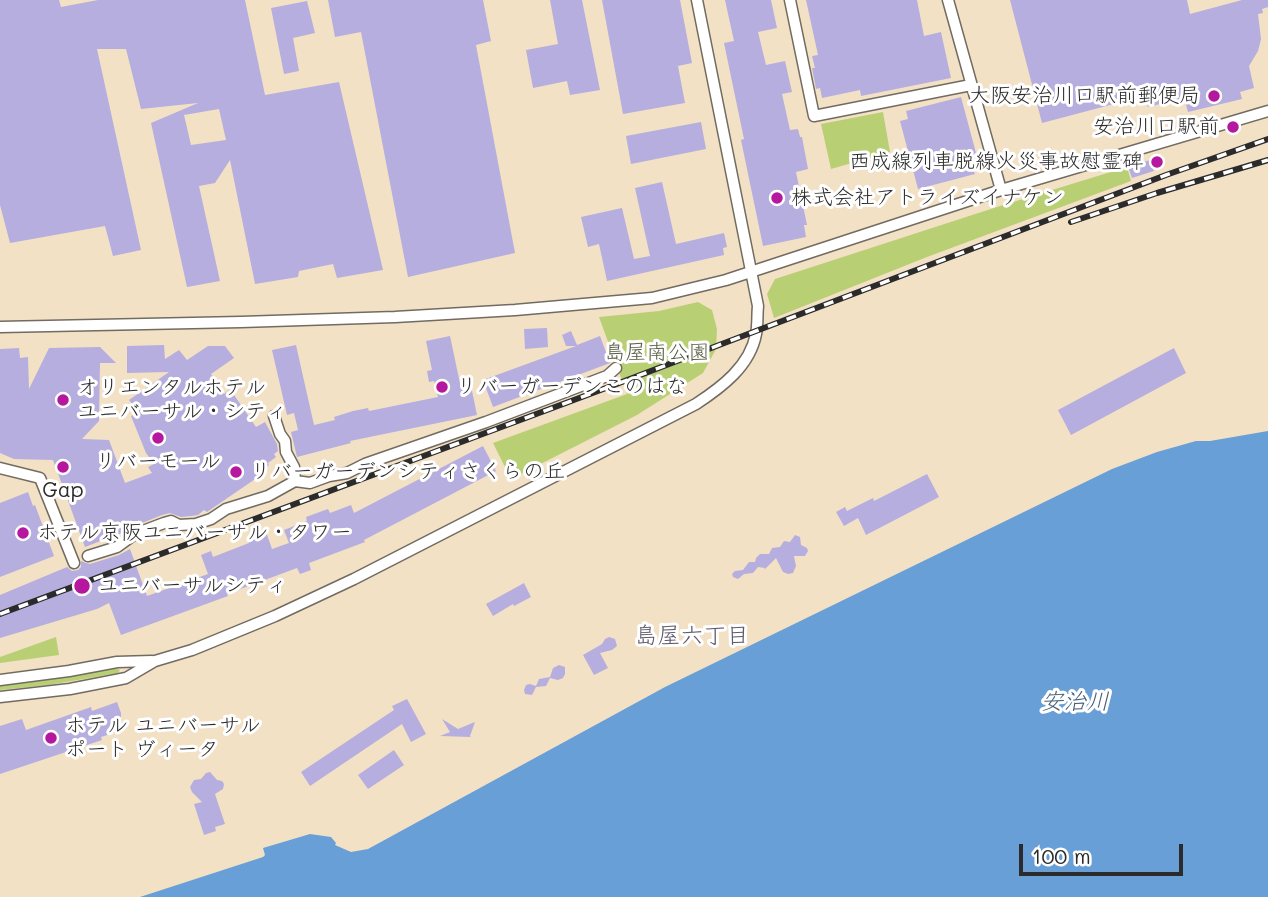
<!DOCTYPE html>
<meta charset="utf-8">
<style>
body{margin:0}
#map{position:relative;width:1268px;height:897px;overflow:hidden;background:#f3e1c5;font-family:Mali,sans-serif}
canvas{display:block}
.scale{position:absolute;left:1019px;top:844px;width:164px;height:32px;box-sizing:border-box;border:4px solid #2b2b2b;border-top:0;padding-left:9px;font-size:21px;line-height:24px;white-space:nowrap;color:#2b2b2b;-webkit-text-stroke:5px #fff;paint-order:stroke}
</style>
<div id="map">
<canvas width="1268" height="897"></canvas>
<div class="scale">100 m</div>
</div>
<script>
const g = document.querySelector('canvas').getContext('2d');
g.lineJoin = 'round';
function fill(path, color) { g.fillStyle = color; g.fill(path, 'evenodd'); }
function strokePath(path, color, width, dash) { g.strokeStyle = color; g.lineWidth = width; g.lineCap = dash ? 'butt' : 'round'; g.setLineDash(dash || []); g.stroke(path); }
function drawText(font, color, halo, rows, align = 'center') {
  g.font = font + ' Mali,"Klee One",sans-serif'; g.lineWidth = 6; g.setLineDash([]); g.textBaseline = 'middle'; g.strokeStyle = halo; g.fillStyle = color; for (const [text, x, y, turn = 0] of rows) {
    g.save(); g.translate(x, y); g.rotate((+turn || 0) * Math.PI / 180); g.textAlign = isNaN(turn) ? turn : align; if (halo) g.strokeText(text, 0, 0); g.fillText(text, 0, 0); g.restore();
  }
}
fill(new Path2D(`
 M883,112L890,152L831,169L821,124Z
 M1127,167L1131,181L927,257L774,318L767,294L775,279L1000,206Z
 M698,302L712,310L717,329L716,349L703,373L637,415L511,479L493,443L627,394L599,317L659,311Z
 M56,637L59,655L0,663V657Z
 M116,668L120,670L118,673L49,685L0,690V685L62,677Z`), '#b9cf74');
fill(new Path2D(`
 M1268,431V897H140L263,857L265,855L263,848L310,834L331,837L336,843L335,845L351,852L368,849L665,687L1112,469L1157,452L1196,441H1210Z`), '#689fd6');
fill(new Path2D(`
 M0,0H59L61,7L98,0H245L265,95L339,82L383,270L337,278L333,264L299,271L298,277L255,284L230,160L215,183L199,186L220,281L187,287L151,123L198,103L141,109L126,49H97L141,250L113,256L105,226L10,243L0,205ZM219,109L226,140L191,145L184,115Z
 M328,0H483L491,41L476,45L515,253L408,277L361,32L335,37Z
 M550,0H582L600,90L570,95L567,81L533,88L526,50L558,44Z
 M602,0H680L692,63L678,66L685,103L623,114Z
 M725,0H771L777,28L758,32L766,65L785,61L792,92L782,94L790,130L798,129L800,137H802L808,169L796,172L807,225H804L806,237L763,246L741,140L744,139L724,43L734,41Z
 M806,0H917L924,36L941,32L951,78L861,96L860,90L822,98L820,88L816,89L812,68H815L812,56L818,55Z
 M1010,0H1187L1190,14L1242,0H1268V7L1262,9L1263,13L1258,14L1261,39L1258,51L1249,66L1254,88L1240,92L1242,99L1188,112L1184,98L1148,107L1144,96L1042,123Z
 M307,1L315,33L293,38L299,71L284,74L271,8Z
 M961,97L980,168L973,169L975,174L918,189L900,121L908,119L906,111Z
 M701,122L706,149L631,164L626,136Z
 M1150,160L1154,171L1132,178L1128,167Z
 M662,182L676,244L724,233L727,247L723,248L724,255L607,281L599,244L588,247L581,217L622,208L634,259L650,256L635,188Z
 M547,328L548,347L525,349L524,329Z
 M571,331L577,345L600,336L610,363L493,407L483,380L576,346H566L562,335Z
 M450,336L461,388L471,386L477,415L350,441L351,443L297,457L291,432L298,430L294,413L287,415L272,350L296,345L314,425L335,420L334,417L353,411L368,408L369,411L438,397L434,381L429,382L427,371L432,370L426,341Z
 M164,345L165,359L179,350L187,360L208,346H225L234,358L211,374L224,394L230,389L256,427L265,422L277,444L278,451L274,454L276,457L268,463L269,465L263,470L264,473L207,512L204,510L198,515L191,516L181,517L170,513L162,515L132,527L124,532L85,547L53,460L14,459L0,453V349L19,348L20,358L28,357L29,389L49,348L100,347L116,363H100L99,421L82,439L109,440L125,483L152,473L148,467L154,464L146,453L131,416L138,412L129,400L169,372L127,373V346Z
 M1174,348L1186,373L1071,435L1058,410Z
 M483,446L496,471L364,540L365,542L309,563L311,570L300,574L297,568L227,594L228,596L121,635L109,603L97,609L0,638V595L67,567L72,571L78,570L81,567V561L86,563L90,564L119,555L130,549L147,596L208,574L201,555L211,551L213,557L249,543L247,539L266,532L272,549L289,543L284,530L307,521L306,517L328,509L330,513L351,505L354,513Z
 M927,474L939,497L866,535L858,518L844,526L836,512L845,507L847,511L873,498L874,501Z
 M28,492L33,506L35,505L54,556L0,577V503Z
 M795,535L800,537L801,545L807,548L808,551L805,556H794L796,566L793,573L788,574L783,572L776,558L764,570L765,568L758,567L753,573L744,574L738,579L733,577L732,574L735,571L743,570L749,562H755L756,558L760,554H769L772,548L780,547L784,541L790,542Z
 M524,583L531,597L514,606L513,604L493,616L486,604Z
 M609,637L615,639L617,646L612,650L600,653L608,668L594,675L583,655L602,644L605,639Z
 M559,665L565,667V674L563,678L558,680L550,678L546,686L536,687L532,695L525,694L524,690L526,685L530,684L536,686L539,679L550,677L553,668Z
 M407,699L426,734L411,742L402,724L310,786L301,772L394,710L392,706Z
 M117,702L121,713V717L118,718L123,730L101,737L102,740L0,774V726L22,719L26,730L91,707L92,711Z
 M442,719L458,729L475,722L470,736L471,737L440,736L450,732Z
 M394,750L404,765L368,789L358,775Z
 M210,772L217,780L222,781L224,784L223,789L215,794L225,824L215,827L216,831L204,835L194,804L202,802L192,792L190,787L194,780L201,779L206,773Z`), '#b5aedf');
const minor = new Path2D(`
 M790,0L814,116L971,85
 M948,0L1001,190
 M0,327L241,322L395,317L515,310L652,298L726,280L1001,190L1268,111
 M274,416L280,434L285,441L286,452L294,467L295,481
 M0,468L40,478L74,563
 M88,556L117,547L135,534L164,523L171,521L179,525L196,524L211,519L226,509L268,496L295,481L310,483L329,476L347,473L365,464L486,422L607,376L616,368
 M0,680L69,671L117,662L152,661
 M0,697L70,689L126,678L155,661L192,650L275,616L354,579L696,404C722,387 750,366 756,334C758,325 757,315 758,306L697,0`);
strokePath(minor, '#716b61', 13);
strokePath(minor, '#fff', 10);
const rail = new Path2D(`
 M1071,222L1157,193L1268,160
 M0,614L614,385L1166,175L1268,139`);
strokePath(rail, '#2b2b2b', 6);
strokePath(rail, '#fff', 3.5, [10]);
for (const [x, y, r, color] of [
 [1214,96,7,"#b5179e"],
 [1233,127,7,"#b5179e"],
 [1157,162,7,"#b5179e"],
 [777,198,7,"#b5179e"],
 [442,387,7,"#b5179e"],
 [63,400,7,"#b5179e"],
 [158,438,7,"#b5179e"],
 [63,467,7,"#b5179e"],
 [236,472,7,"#b5179e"],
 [23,533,7,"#b5179e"],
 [82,586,9,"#b5179e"],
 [51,738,7,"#b5179e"]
]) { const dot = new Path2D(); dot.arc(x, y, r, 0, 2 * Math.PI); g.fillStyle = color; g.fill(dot); strokePath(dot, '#fff', 2.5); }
drawText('21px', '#2b2b2b', '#fff', [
 ["大阪安治川口駅前郵便局",1200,96,"right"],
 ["安治川口駅前",1219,127,"right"],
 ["西成線列車脱線火災事故慰霊碑",1143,162,"right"],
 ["株式会社アトライズイナケン",791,198],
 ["リバーガーデンこのはな",456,387],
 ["オリエンタルホテル",77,388],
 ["ユニバーサル・シティ",77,412],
 ["リバーモール",158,462,"center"],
 ["リバーガーデンシティさくらの丘",250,472],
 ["Gap",63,491,"center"],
 ["ホテル京阪ユニバーサル・タワー",37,533],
 ["ユニバーサルシティ",98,586],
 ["ホテル ユニバーサル",65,726],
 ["ポート ヴィータ",65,750]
], 'left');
drawText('21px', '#565c41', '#fff', [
 ["島屋南公園",657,353]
]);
drawText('23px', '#5b596a', '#fff', [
 ["島屋六丁目",692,636]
]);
drawText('italic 23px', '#465f78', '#fff', [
 ["安治川",1075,702]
]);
</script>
